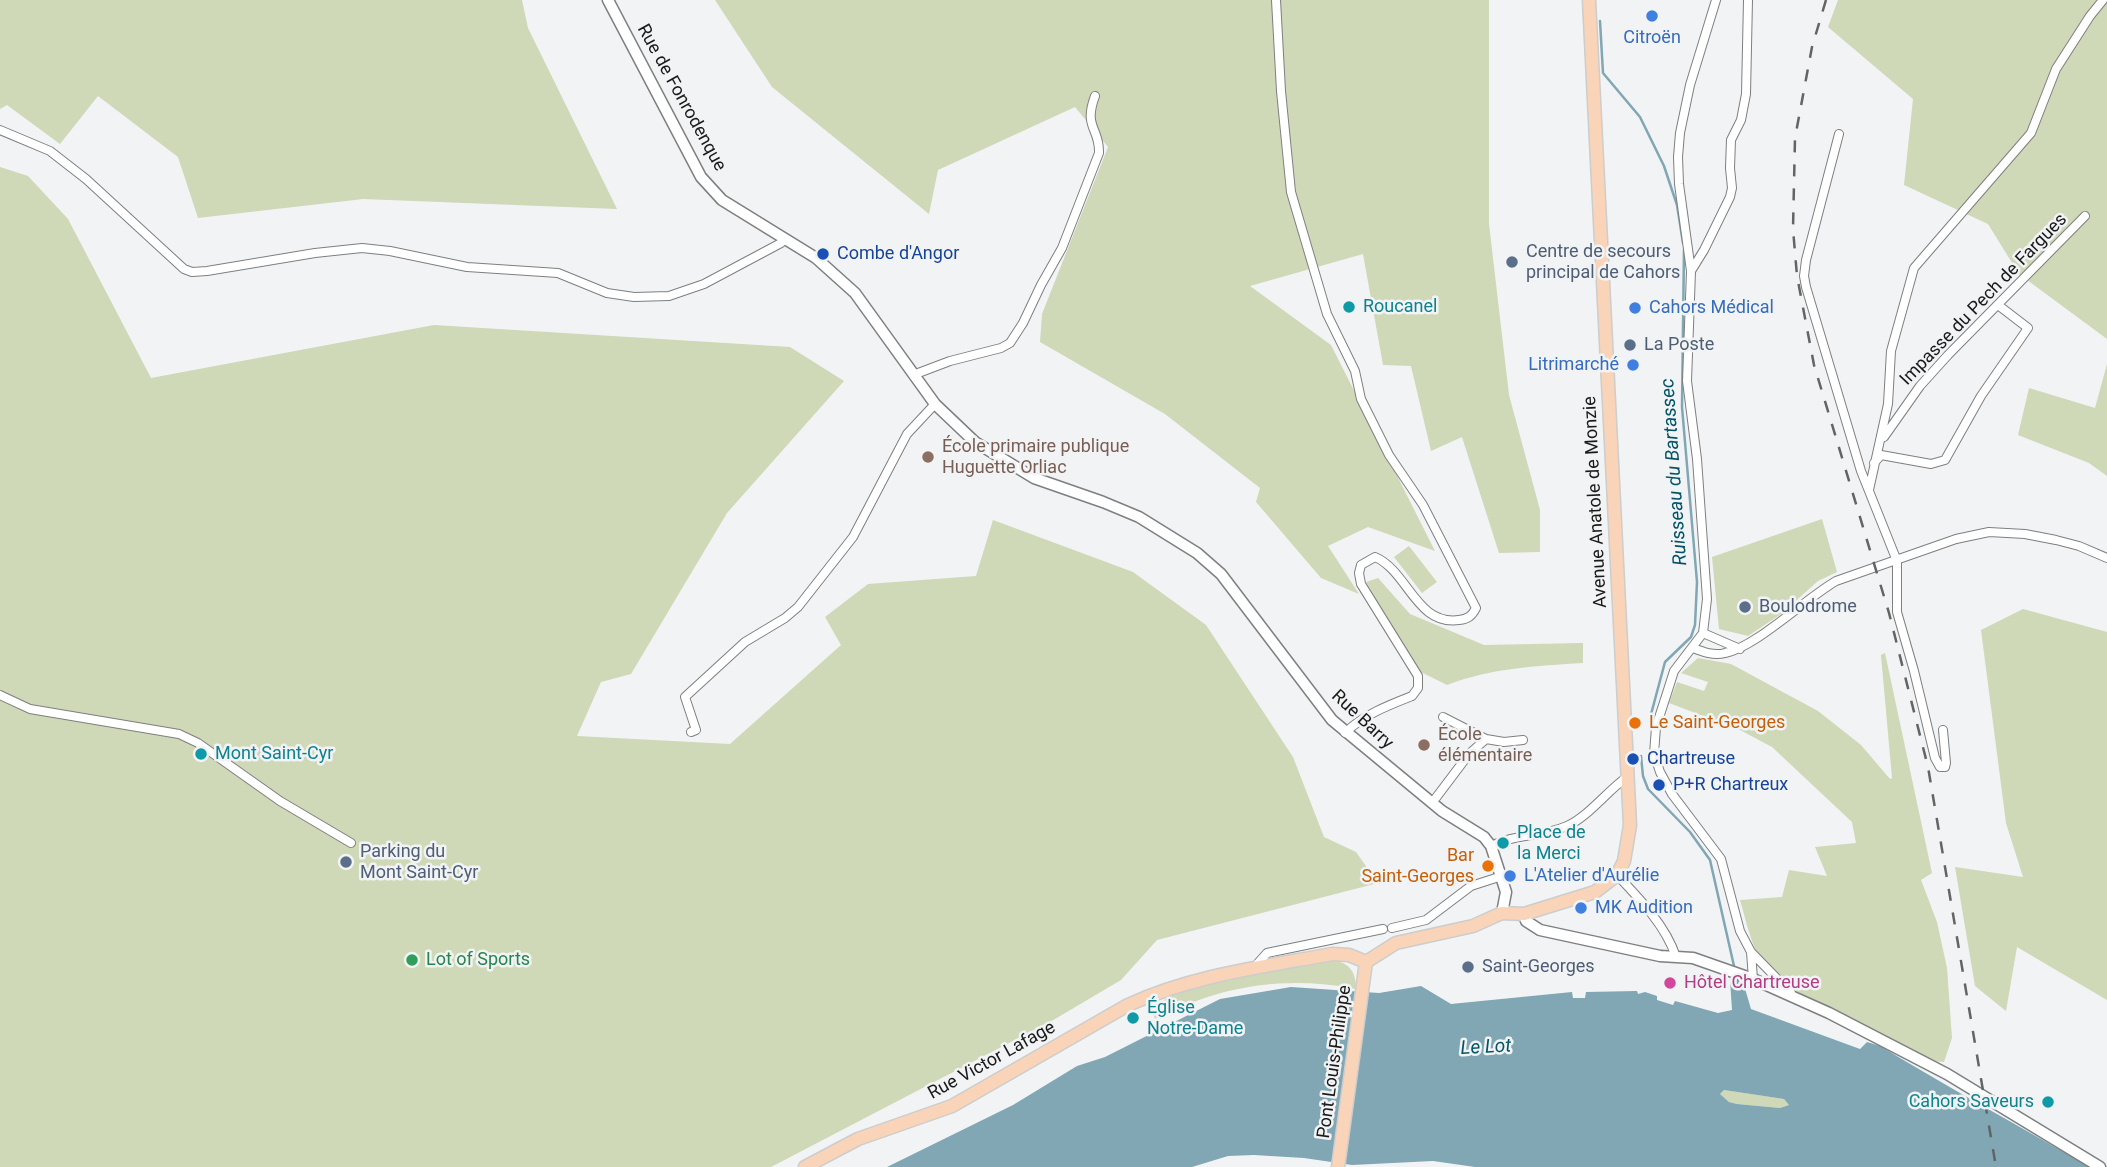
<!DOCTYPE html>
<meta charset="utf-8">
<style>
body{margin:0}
canvas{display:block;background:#f1f3f4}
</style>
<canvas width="2107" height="1167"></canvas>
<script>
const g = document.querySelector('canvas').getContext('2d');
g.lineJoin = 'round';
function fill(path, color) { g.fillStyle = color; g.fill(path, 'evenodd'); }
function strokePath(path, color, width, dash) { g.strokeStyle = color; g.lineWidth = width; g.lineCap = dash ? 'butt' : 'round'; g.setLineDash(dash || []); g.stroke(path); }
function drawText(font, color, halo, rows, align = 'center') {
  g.font = font + ' Roboto,sans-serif'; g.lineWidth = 5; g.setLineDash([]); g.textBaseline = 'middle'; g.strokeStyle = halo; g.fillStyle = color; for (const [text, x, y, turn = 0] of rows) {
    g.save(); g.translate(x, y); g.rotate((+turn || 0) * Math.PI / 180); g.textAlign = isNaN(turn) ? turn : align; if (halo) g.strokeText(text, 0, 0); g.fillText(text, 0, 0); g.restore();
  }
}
fill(new Path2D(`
 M0,0H522L528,28L617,209L363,199L198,218L178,157L98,96L60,144L7,105L0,109Z
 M715,0H1489V224L1509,395L1540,510V552L1499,553L1462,437L1431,451L1411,366L1383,365L1363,254L1250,286L1331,345L1435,551L1368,527L1328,546L1359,594L1321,578L1256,502L1260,488L1165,414L1040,342L1042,314L1108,147L1075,107L938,170L929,214L772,87Z
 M1838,0H2107V339L2019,274L1988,224L1904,185L1913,99L1828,27Z
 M0,167L28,176L68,219L151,378L434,325L790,347L844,381L727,513L631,674L601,682L577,736L730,744L841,645L825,617L868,584L976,576L993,520L1133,572L1206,625L1293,757L1324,837L1356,852L1378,883L1157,940L1121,980L1055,1019L771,1167H0Z
 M2107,364V476L2089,463L2018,435L2029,388L2095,408Z
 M1822,519L1837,572L1818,581L1781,614L1748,636L1719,629L1712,557Z
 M1409,546L1437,582L1422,593L1394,557Z
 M1378,578L1410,614L1484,645L1583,643V663C1536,666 1491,668 1447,685L1417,670L1366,582Z
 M2023,609L2107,632V1000L2017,947L2006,1011L1975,986L1955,867L2023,877L2006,823L1981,630Z
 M1885,653L1932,873L1921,880L1937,922L1947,968L1952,1038L1944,1062L1931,1061C1885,1038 1778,995 1756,951C1749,935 1745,917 1740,900L1782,897L1789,870L1827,876L1815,847L1856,843L1852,822L1772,747L1740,730L1669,703L1677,682L1704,691L1708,682L1681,673L1698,658L1731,664L1818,711L1861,745L1890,779L1892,778L1881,655Z
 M1333,961C1350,962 1356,973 1356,989C1285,975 1219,986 1155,1019L1154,1016C1160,984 1232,979 1258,974C1283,970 1308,964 1333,961Z
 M1724,1090L1784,1099L1789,1105L1780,1108L1737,1104L1729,1102L1720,1094Z`), '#cfd8b7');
fill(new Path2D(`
 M1736,979L1743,982L1751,1009L1860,1049L1867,1042L1880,1046C1949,1088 2020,1126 2089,1167H1475L1433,1161L1352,1165L1304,1158L1254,1155L1228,1156L1192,1167H887L1013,1105L1077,1066L1105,1057L1220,999L1291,987L1379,993L1421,986L1451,1004L1572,992L1573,998H1585L1586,992L1637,991L1638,994L1645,992L1657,996V1000L1673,1005L1675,1001L1718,1013L1732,1010L1730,980ZM1724,1090L1784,1099L1789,1105L1780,1108L1737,1104L1729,1102L1720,1094Z`), '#81a6b4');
strokePath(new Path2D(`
 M1600,21L1603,73L1640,117L1664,166L1677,205L1683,243
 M1650,718L1665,662L1691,637L1695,625L1697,582L1682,407L1684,250
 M1641,756L1643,776L1648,789L1690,832L1710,860L1734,966`), '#81a6b4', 2.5);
const street = new Path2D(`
 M1276,0L1281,91L1291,192L1327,314L1355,371L1361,399L1389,455L1423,505L1476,608C1472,616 1468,619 1459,620C1416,626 1408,571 1375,557L1361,565L1359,573L1361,584L1418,676V688L1412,696C1389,705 1363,715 1345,733
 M1716,0L1690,85L1680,133L1678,157L1679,184L1691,271L1687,381L1697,459L1707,599L1703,633L1674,671L1667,693L1656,727L1654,754L1660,772L1672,794L1721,859L1740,931L1751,952L1791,993
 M0,130L50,151L86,179L184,269L192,272L207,271L315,253L362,248L390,251L467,267L558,273L607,293L634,297L669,296L704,284L781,243L785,239
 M1839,134L1806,260L1804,276L1806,287L1861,471L1897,561V612L1914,671L1935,758L1940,767H1945L1946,763L1943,730
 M1691,271L1704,250L1730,197L1732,188L1730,168L1731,140L1741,120L1746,94L1748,0
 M913,375L950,361L1001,348L1010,343L1023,323L1041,285L1062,248L1099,153C1100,128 1083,128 1095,96
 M1884,437L1920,386L1948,355L2085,216
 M1874,463L1881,455L1931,464L1945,460L1981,396L2028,328L1998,305
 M1869,490L1888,404L1891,351L1914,268L2031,133L2056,69L2090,16L2103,0
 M1703,633L1740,649
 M1693,648C1703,652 1714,656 1725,653C1756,647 1805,599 1836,581L1956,539L1989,532L2025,534L2056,540L2079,546L2107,558
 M0,695L30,709L179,734L198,743L280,801L351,843
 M1443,717L1486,739
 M691,732L696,730L685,697L745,642L785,618L798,607L853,537L907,434L935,404
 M1432,803L1469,754L1486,739L1504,742L1523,740
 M1491,846C1514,834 1542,837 1567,826C1589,816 1607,791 1627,777
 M1617,875C1639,898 1666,926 1676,957
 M1392,928L1426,920L1471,886L1502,876
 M1751,952L1753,979
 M1258,968V963L1267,953L1383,929`);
const secondary = new Path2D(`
 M608,0L701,177L722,200L816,258L855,293L935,404L975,442L1034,478L1103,502L1139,517L1197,553L1221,574L1332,720L1442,811L1484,837L1491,846L1506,892L1502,913
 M1524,914L1526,921L1540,930L1660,956L1693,958L1753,979L1829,1013L1947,1074L2100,1167`);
const primary = new Path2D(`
 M1366,962L1396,943L1473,926L1502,913L1524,914L1595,892L1617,875L1624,861L1630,825L1589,0
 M805,1167L858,1139L952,1106L1128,1005C1194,975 1262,967 1332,954L1349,955L1366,962
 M1338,1167L1366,962`);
strokePath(street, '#7e7f80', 10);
strokePath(secondary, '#7e7f80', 13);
strokePath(primary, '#cccdcd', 15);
strokePath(street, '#fff', 8);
strokePath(secondary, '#fff', 10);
strokePath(primary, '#fad4b8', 12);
strokePath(new Path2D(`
 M1826,0L1812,47L1795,138L1793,229L1797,276L1814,365L1889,613L1928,767L1996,1167`), '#636464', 2.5, [12, 12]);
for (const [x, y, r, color] of [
 [1652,16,7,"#3f7fe0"],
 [823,254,7,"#1a4fb4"],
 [1512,262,7,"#5c6f8a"],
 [1349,307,7,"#0f9aa8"],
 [1635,308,7,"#3f7fe0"],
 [1630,345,7,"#5c6f8a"],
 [1633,365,7,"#3f7fe0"],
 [928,457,7,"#8d6e63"],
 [1745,607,7,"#5c6f8a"],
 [1635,723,7,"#e8710a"],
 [1424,745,7,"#8d6e63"],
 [201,754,7,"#0f9aa8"],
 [1633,759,7,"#1a4fb4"],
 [1659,785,7,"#1a4fb4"],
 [1503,843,7,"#0f9aa8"],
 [346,862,7,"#5c6f8a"],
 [1488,866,7,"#e8710a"],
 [1510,876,7,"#3f7fe0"],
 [1581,908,7,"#3f7fe0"],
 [412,960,7,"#2e9e5b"],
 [1468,967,7,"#5c6f8a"],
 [1670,983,7,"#d1479c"],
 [1133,1018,7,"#0f9aa8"],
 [2048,1102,7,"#0f9aa8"]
]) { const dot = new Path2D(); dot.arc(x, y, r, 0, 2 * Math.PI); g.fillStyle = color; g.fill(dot); strokePath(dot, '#f1f3f4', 2.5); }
drawText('18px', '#366cbe', '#f1f3f4', [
 ["Citroën",1652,38,"center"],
 ["Cahors Médical",1649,308],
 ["Litrimarché",1619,365,"right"],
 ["L'Atelier d'Aurélie",1524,876],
 ["MK Audition",1595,908]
], 'left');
drawText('18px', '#191a1a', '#f1f3f4', [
 ["Rue de Fonrodenque",681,98,61],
 ["Impasse du Pech de Fargues",1984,300,-46],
 ["Avenue Anatole de Monzie",1596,502,-93],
 ["Rue Barry",1362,720,43],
 ["Rue Victor Lafage",992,1061,-29],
 ["Pont Louis-Philippe",1335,1062,-82]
]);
drawText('18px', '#4e5e75', '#f1f3f4', [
 ["Centre de secours",1526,252],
 ["principal de Cahors",1526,273],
 ["La Poste",1644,345],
 ["Boulodrome",1759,607],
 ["Parking du",360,852],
 ["Mont Saint-Cyr",360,873],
 ["Saint-Georges",1482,967]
], 'left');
drawText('18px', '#164399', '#f1f3f4', [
 ["Combe d'Angor",837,254],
 ["Chartreuse",1647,759],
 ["P+R Chartreux",1673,785]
], 'left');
drawText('18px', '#0d838f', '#f1f3f4', [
 ["Roucanel",1363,307],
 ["Mont Saint-Cyr",215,754],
 ["Place de",1517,833],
 ["la Merci",1517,854],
 ["Église",1147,1008],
 ["Notre-Dame",1147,1029],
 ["Cahors Saveurs",2034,1102,"right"]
], 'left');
drawText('18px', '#785e54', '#f1f3f4', [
 ["École primaire publique",942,447],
 ["Huguette Orliac",942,468],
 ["École",1438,735],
 ["élémentaire",1438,756]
], 'left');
drawText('18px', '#c56008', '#f1f3f4', [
 ["Le Saint-Georges",1649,723],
 ["Bar",1474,856,"right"],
 ["Saint-Georges",1474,877,"right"]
], 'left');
drawText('18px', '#27864d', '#f1f3f4', [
 ["Lot of Sports",426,960]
], 'left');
drawText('18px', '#b23c85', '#f1f3f4', [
 ["Hôtel Chartreuse",1684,983]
], 'left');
drawText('italic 19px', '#035368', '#f1f3f4', [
 ["Ruisseau du Bartassec",1675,472,-94],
 ["Le Lot",1486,1048,-3]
]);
</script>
